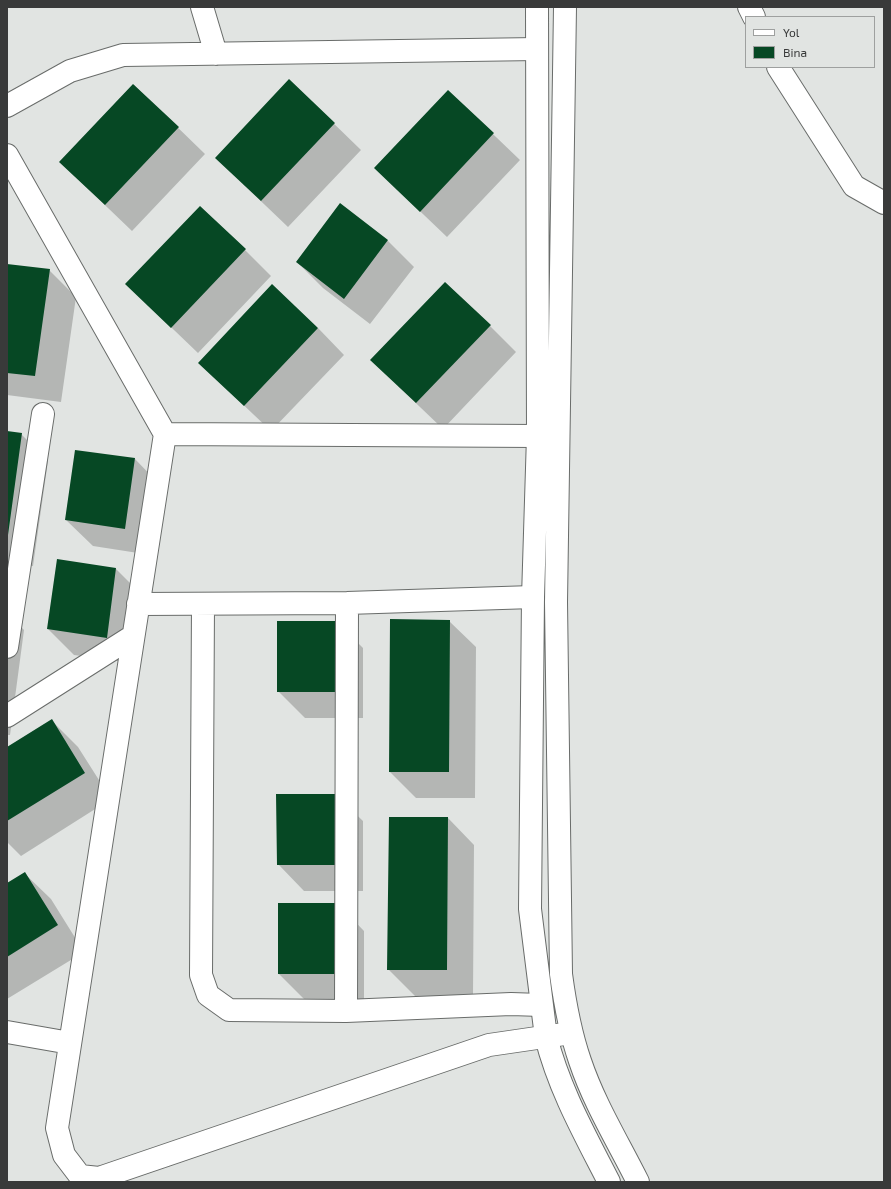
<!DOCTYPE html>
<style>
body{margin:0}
#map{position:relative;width:891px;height:1189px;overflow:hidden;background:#e1e4e2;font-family:"Exo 2",sans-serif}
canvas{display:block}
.frame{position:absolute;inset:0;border:8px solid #393a3a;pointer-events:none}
.legend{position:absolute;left:745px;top:16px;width:130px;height:52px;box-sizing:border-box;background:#e1e4e2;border:1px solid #9ea09f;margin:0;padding:5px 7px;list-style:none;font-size:12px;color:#393a3a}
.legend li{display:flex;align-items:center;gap:8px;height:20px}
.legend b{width:20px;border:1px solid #9ea09f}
</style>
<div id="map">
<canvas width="891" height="1189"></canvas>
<div class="frame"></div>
<ul class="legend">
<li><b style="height:5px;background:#fff"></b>Yol</li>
<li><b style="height:11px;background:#064824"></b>Bina</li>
</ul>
</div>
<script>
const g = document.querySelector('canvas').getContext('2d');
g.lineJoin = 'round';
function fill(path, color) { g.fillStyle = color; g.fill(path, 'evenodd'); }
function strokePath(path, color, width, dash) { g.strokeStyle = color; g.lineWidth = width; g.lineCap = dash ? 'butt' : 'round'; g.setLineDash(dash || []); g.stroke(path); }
fill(new Path2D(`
 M290,81L361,150L288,227L243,184Z
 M134,85L205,154L132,231L60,162Z
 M448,91L520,160L447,237L402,194Z
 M341,205L388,241L414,267L370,324L323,288L297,262Z
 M245,250L271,276L198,353L126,284Z
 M7,265L49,270L76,297L61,402L7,395Z
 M490,326L516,352L443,429L398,386Z
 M318,328L344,355L271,431L199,363Z
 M7,432L21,434L48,461L33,566L7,563Z
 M135,459L161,486L151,555L93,546L66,520Z
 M58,560L116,569L142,595L133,663L74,655L48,629Z
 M7,612L24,630L10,735H7Z
 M449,621L476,647L475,798H416L390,772Z
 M337,622L363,648V718H305L278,691Z
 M52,721L78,747L111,799L21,856L7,842V748Z
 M336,795L363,821V891H304L278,864Z
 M390,818H448L474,845L473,996H415L388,969Z
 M24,873L51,899L84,952L7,999V884Z
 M338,904L364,931V1000H305L279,974Z`), '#0003');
fill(new Path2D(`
 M289,79L335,123L261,201L215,158Z
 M133,84L179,127L105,205L59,162Z
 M448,90L494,133L420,212L374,168Z
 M340,203L388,240L344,299L296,262Z
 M200,206L246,249L171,328L125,284Z
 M7,264L50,269L35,376L7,373Z
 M445,282L491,325L416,403L370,360Z
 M272,284L318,328L244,406L198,363Z
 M7,431L22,433L8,535H7Z
 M75,450L135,458L125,529L65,520Z
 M57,559L116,568L107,638L47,629Z
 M390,619L450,620L449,772H389Z
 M277,621H337V692H277Z
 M52,719L85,773L7,821V747Z
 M276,794H337V865H277Z
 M389,817H448L447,970H387Z
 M25,872L58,925L7,957V883Z
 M278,903H338V974H278Z`), '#064824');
const street = new Path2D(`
 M202,7L216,54
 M7,106L70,71L123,55L537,49
 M7,155L165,434L57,1128L64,1155L80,1176L99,1178L489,1045L571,1033
 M165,434L538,436
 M138,604L347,603L533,597
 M203,604L201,975L208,995L229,1010L346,1011L511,1004L541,1005
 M7,647L43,414
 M7,716L133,636
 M346,1011L347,603
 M7,1032L70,1043`);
const secondary = new Path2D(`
 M537,7L538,436L533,597L530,909L546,1037C559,1089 585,1135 609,1182
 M565,7L556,602L561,974C565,1004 570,1032 580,1061C594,1103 618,1142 638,1182
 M749,7L754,17
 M778,67L854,186L884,203`);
strokePath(street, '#696c6a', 24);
strokePath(secondary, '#696c6a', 24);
strokePath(street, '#fff', 22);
strokePath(secondary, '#fff', 22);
</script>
